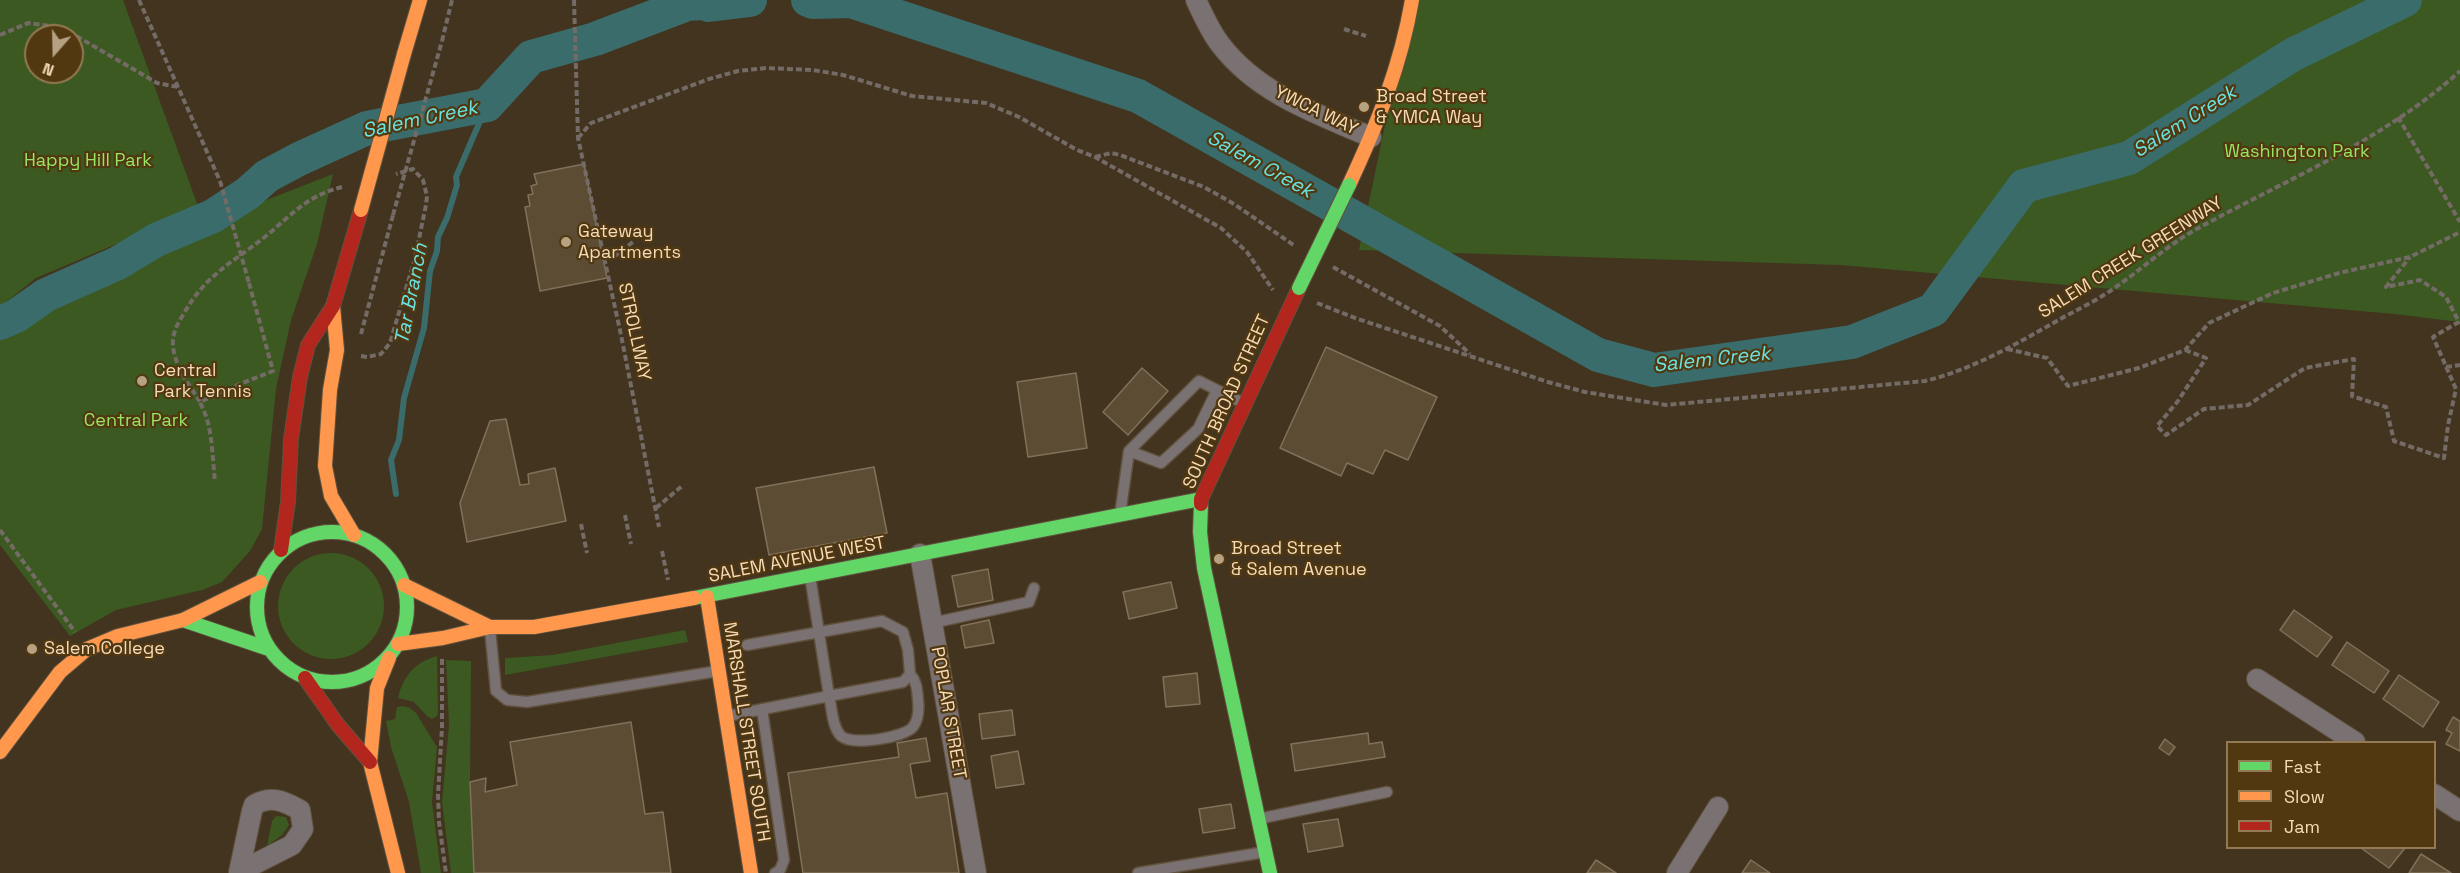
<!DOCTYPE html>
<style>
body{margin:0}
#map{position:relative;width:2460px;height:873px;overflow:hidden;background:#42341f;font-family:"Space Grotesk",sans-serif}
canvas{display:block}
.legend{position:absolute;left:2226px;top:741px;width:210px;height:108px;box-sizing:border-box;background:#513810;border:2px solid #937954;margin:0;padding:8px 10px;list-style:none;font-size:18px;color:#f5dbb9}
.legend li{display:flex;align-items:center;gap:12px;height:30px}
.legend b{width:30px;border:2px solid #937954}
.north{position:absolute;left:24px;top:24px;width:60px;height:60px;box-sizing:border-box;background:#513810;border:2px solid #937954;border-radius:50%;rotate:200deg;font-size:16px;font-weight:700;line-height:24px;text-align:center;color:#f5dbb9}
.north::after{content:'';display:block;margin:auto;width:21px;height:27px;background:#b6a183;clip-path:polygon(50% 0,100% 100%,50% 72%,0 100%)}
</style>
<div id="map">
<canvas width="2460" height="873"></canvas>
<ul class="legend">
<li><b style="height:8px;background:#63d668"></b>Fast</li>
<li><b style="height:8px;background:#ff974d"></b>Slow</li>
<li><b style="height:8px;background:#b3261e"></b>Jam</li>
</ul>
<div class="north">N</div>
</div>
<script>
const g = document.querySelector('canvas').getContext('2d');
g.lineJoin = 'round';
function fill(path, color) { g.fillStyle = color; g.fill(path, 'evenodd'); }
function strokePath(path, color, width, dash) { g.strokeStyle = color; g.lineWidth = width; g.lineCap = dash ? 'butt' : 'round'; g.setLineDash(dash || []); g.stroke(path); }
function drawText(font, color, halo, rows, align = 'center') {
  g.font = font + ' "Space Grotesk",sans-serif'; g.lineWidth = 4.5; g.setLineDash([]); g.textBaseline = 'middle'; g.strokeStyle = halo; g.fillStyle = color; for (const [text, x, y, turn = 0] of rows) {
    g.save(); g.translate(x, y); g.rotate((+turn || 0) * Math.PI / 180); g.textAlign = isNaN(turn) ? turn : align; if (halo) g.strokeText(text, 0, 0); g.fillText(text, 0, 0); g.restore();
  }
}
fill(new Path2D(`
 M0,0H123L199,209L36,278L0,307ZM36,36H72V72H36Z
 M1411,0H2460V322L2394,314L1840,265L1359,250Z
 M333,174L317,244L291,320L276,389L262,529L250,551L222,582L202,590L116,610L70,636L0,545V340L26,319L153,259L205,224Z
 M278 606a53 53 0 1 1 106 0a53 53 0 1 1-106 0Z
 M685,630L688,642L505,675V658L553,655Z
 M437,656L438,712L437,716L432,719L427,716L414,702L398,698C403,676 415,662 437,656Z
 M446,660L471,661L470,782L474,873H451L442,802L449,725Z
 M403,706L410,708L416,713L437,747L432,802L441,873H421L409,802L391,747L386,721L395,719L397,707Z
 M276,816L286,817L289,825L282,835L267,846L272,821Z`), '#3b5921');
strokePath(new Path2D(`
 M396,494L391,460L399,440L404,398L424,328L430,271L437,251L438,237L447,218L457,185L456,177L487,105`), '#3a6c6b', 6);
strokePath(new Path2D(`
 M808,0L813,2L851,1L1138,96L1598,355L1654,370L1852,342L1933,310L2024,186L2129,158L2292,55L2405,0
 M0,323L16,316L46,295L118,263L156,240L213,216L248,193L267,176L299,159L367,128L487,105L531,57L595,39L687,4L703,3L709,5L750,0`), '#3a6c6b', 34);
const building = new Path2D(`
 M584,164L607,278L540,291L525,207L530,206L528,195L533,194L531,186L537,184L534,174Z
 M1326,347L1437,397L1408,460L1385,450L1373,474L1347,463L1341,476L1280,448Z
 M1142,368L1168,391L1128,435L1103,412Z
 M1076,373L1087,448L1028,457L1017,382Z
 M506,419L520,485L529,484L528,474L555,468L566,521L467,542L460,503L490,421Z
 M874,467L887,533L769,555L756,488Z
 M988,569L993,600L958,607L952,576Z
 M1171,582L1177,608L1129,619L1123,592Z
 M2294,610L2332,637L2317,657L2280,630Z
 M989,620L994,643L965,648L961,626Z
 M2347,642L2389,671L2374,693L2332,665Z
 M1197,673L1200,704L1166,707L1163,677Z
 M2399,675L2439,702L2423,727L2383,699Z
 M1012,710L1015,735L982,739L979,714Z
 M2453,717L2460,721V751L2446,744L2452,733L2446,730Z
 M631,722L645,814L663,812L671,873H474L470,782L486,778L485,792L517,785L510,742Z
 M1368,733L1369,744L1382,742L1385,757L1295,771L1291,744Z
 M926,738L930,761L910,764L916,798L947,793L959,873H803L788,773L899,757L897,743Z
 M2165,739L2175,747L2169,755L2159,748Z
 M1018,751L1024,784L996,788L991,756Z
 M1231,804L1235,828L1203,833L1199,809Z
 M1338,819L1343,846L1308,852L1303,824Z
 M2361,848H2405L2389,868Z
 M2421,854L2451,873H2409Z
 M1596,860L1616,873H1587Z
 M1751,860L1770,873H1742Z`);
fill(building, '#5b4c33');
strokePath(building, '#81715a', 1.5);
const lane = new Path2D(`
 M1129,451L1161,463L1198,429L1217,390
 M1120,515L1129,451L1199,381L1245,404
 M932,623L1029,602L1034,588
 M490,629L496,691L507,700L527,702L718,671
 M747,645L882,621L903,632L908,650L910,674L903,682L829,696C832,708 832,727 841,736C853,746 903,738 913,727C919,719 919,709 918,700C917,689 917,682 910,674
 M762,709L784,860L780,870L775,873
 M728,716L829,696L810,576
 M1258,819L1387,792
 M1138,873L1265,852`);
const street = new Path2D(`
 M1196,0C1203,15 1210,31 1220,44C1257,93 1317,114 1371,137
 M920,554L976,873
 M2257,679L2355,742
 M2434,794L2460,811
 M239,873V872L252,811L254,805C271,795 284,801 300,810L303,829L292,845L239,872
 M1677,873L1718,807`);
const fast = new Path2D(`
 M1201,504L1200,532L1204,568L1270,873
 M257 607a75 75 0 1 1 150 0a75 75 0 1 1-150 0Z
 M694,598L1201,499
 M183,620L269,649`);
const slow = new Path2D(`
 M404,54L420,0
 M1349,185C1377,125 1401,65 1412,0
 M333,306L337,350L330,390L325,466L331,496L354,535
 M404,585L490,627
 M707,597L751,873
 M398,644L443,638L490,627H534L694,598
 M389,658L377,688L370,762L398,873
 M0,752L60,672L87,649L118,636L183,620L260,582`);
const jam = new Path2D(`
 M1201,504V499L1299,288
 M281,550L288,502L291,439L300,377L308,345L333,306L361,210
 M305,678L338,725L370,762`);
strokePath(lane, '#60513d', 13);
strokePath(street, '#60513d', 22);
strokePath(fast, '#60513d', 16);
strokePath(slow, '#60513d', 16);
strokePath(jam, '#60513d', 16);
strokePath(new Path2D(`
 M139,0L220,181
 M574,0L578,138L621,335L659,527
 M1344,29L1366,36
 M0,35L28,23L51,26L78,37L157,83L178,87
 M442,41L452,0
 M2398,117L2460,222
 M578,138L591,123L709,79L738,71L766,68L813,70L843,75L912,96L986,103L1019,117L1077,150L1095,157L1221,228L1247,252L1273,290
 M1095,157L1111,153L1120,155L1204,187L1234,204L1295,246
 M614,257L634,241
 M1333,267L1440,326L1470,354
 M249,283L273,371L235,386L200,402C190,386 171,361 173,340C174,330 178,323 183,315C206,274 231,264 266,236C293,214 306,196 342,187
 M1317,303L1355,318L1548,382L1585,392L1666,405L1925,381C1974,369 2018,343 2062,318C2079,309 2097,300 2113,289C2141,270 2165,247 2195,230C2285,180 2383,141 2460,71
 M361,334L393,215
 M2007,349L2047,358L2068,386L2139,368L2185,350L2209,323L2273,293L2339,273L2410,257L2460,232
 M2185,350L2206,358L2178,401L2157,426L2166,435L2204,409L2248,405L2305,368L2354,359L2352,396L2386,407L2394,441L2444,458L2448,425L2456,389L2433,337L2459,322L2446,297L2420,280L2386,287L2410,257
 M361,356L367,357L381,354L390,343L415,258L426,205L427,196L423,180L413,169L396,174
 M2446,367L2460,365
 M200,403C213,425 212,456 215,481
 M656,508L682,486
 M625,515L631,544
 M581,524L587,553
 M0,530L75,632
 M662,551L668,580
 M442,659V727L438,795L439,822L446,873`), '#756b66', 4, [6, 3]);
strokePath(lane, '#7a7173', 10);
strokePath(street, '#7a7173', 20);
strokePath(fast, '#63d668', 14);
strokePath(slow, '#ff974d', 14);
strokePath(jam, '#b3261e', 14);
const fastBridge = new Path2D(`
 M1299,288L1349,185`);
const slowBridge = new Path2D(`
 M361,210L404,54`);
strokePath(fastBridge, '#60513d', 16, []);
strokePath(slowBridge, '#60513d', 16, []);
strokePath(new Path2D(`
 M220,181L249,283
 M393,215L442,41`), '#756b66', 4, [6, 3]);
strokePath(fastBridge, '#63d668', 14);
strokePath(slowBridge, '#ff974d', 14);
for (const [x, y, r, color] of [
 [1364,107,6,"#b6a183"],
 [566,242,6,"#b6a183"],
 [142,381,6,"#b6a183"],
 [1219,559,6,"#b6a183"],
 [32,649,6,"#b6a183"]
]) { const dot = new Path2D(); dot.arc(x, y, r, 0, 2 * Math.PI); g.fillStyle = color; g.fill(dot); strokePath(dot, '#513810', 2); }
drawText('18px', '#f5dbb9', '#513810', [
 ["Broad Street",1376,97],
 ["& YMCA Way",1376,118],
 ["Gateway",578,232],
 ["Apartments",578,253],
 ["Central",154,371],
 ["Park Tennis",154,392],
 ["Broad Street",1231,549],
 ["& Salem Avenue",1231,570],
 ["Salem College",44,649]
], 'left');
drawText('18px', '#f5dbb9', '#513810', [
 ["YWCA WAY",1316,111,26],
 ["SALEM CREEK GREENWAY",2131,258,-32],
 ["STROLLWAY",634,332,78],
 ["SOUTH BROAD STREET",1227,402,-66],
 ["SALEM AVENUE WEST",797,560,-11],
 ["POPLAR STREET",948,713,80],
 ["MARSHALL STREET SOUTH",746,732,81]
]);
drawText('18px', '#96e564', '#513810', [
 ["Washington Park",2297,152],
 ["Happy Hill Park",88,161],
 ["Central Park",136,421]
]);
drawText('italic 20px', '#69e2e1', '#513810', [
 ["Salem Creek",420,120,-12],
 ["Salem Creek",2185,122,-32],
 ["Salem Creek",1260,165,29],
 ["Tar Branch",412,294,-79],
 ["Salem Creek",1712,360,-6]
]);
</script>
